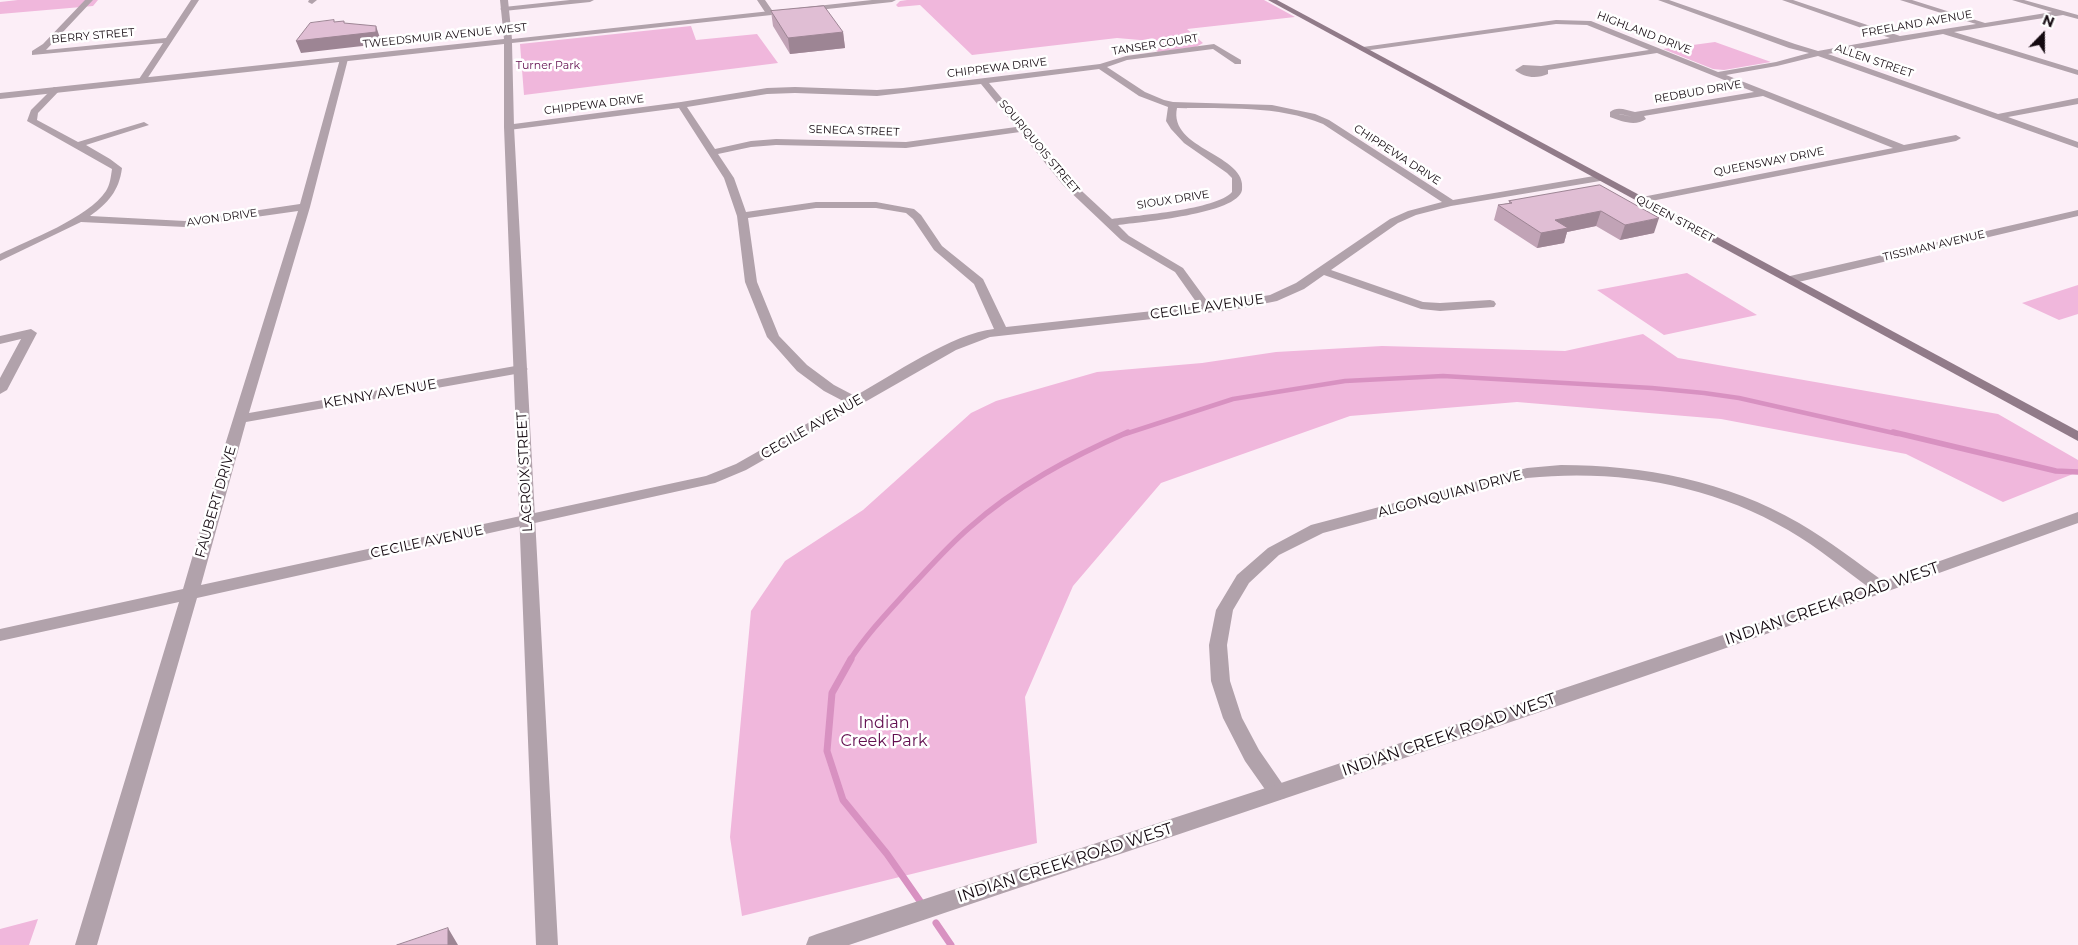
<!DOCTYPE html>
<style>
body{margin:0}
#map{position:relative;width:2078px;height:945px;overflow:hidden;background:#fceef7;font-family:Montserrat,sans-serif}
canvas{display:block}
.north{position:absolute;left:2018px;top:10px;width:50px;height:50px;-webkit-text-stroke:4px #fff;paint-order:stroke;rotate:22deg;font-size:14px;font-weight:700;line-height:20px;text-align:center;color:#140910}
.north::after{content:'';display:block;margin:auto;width:18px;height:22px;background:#140910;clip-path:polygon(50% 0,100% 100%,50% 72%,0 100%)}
</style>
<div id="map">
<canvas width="2078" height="945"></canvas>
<div class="north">N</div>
</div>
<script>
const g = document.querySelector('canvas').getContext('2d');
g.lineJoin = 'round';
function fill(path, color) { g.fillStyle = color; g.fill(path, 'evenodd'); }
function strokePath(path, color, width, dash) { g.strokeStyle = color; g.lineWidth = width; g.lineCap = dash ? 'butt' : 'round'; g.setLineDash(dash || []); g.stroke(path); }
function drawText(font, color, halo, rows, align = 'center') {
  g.font = font + ' Montserrat,sans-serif'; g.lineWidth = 5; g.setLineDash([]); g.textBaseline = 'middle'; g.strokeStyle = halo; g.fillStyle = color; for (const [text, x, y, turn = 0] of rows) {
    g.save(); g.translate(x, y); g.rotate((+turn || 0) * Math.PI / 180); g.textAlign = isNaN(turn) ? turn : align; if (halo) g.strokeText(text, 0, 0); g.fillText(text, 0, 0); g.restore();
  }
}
fill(new Path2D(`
 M18,0H98L93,6L0,14V2Z
 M907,0H1264L1295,17L1187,29L1203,43L1196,47L1158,52L1140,40L1117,38L972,55L920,5L898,7L896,5L900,1Z
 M691,26L696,40L757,34L778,63L524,95L520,44Z
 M1715,42L1771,62L1724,70L1713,69L1663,49Z
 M1687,273L1757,315L1664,335L1597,290Z
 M2078,285V314L2059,320L2022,303Z
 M1643,334L1678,358L1998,414L2078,460V472L2003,502L1906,454L1721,419L1517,402L1350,416L1161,483L1073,586L1025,697L1037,843L742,916L730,837L751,611L785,561L863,510L971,413L996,401L1097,372L1202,363L1276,352L1382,346L1565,351Z
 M38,919L29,945H0V929Z`), '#f0b7dc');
strokePath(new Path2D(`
 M1125,434L1233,399L1345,381L1443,376L1652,388L1704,393L1739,398L1898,434`), '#d891c1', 4.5);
strokePath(new Path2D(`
 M1893,432L2056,471L2078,472
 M850,660C867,634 887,613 908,590C928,569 947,547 969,528C1016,486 1071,457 1128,432`), '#d891c1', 5.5);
strokePath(new Path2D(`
 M851,659L832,693L827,751L843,800L887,854L922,904
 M936,923L951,945`), '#d891c1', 7);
fill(new Path2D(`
 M85,0H93L46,50L166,38L191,0H199L147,79L143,82L139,79L163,43L32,55V51L43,44Z
 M309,0H317L312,4L308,2Z
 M570,0H594L590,2L504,11L500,9L504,7Z
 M757,0H765L774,13L773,15H767Z
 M1658,0H1669L1795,44L1818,51L1890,38L1782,0H1793L1900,36L1976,24L1900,0H1912L1985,23L2052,12L2012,0H2024L2078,15V19L2063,15L1954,32L2078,70V75L1943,34L1828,54L1998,114L2078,98V104L2008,117L2078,142V148L1818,56L1777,66L1726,75L1904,145L1956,135L1961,138L1956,141L1641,203L1636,200L1637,198L1893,148L1763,96L1644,116L1646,119C1635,127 1621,121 1610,117V112C1617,106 1626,110 1635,112L1754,92L1657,53L1548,70V74C1537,79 1524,78 1515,70L1523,65L1541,66L1649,50L1587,25L1556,24L1363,51L1359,49L1363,47L1556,20L1591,21L1718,72L1776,62L1809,53L1789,48ZM1619,114H1620L1633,117Z
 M1214,44L1241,60V64H1235L1213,49L1127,60L1107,67L1145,92L1164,100L1173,102L1272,105L1315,114L1329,120L1453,200L1600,175L1605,178L1600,181L1451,206L1416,215L1398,223L1331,270L1423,302L1440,303L1490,300L1494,301L1496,304L1494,307L1440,311L1421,309L1324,275L1304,289L1277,301L1233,310L990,337L956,350L746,470L715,483L197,598L97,945H75L179,602L0,641V629L183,589L225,445L298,211L185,227L81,222L0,261V254C29,240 88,218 106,191C110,185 111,176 112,169L27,121L31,110L54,87L61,89L38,113L37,120L78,142L144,122L149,125L86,145L110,159L122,168C119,191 108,203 90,216L185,221L300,204L340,59L344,57L348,59L310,207L249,413L521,365L528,369L521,373L246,422L201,585L706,476L736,464L845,402L824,391L797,371L767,337L745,282L737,216L724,178L679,108L509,130L504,127L506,125L681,102L767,88L795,87L877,90L903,88L1100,64L1126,56ZM1099,69L1139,96L1168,107L1166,121L1171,129L1184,143L1227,173L1232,178V192C1216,210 1138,215 1112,219L1071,181L989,83ZM981,84L1016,127L906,142L776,139L751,141L715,149L687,107L767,94L795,93L877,96ZM1177,108C1225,109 1278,105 1323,124L1442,202L1408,211L1390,219L1296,283L1270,295L1210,305L1183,268L1129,236L1118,225C1140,222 1238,214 1242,190C1248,154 1168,150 1177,108ZM1020,132L1063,185L1121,240L1175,272L1199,306L1006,327L983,279L942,246L921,215L914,209L876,202H816L746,212L734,178L718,154L751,147L776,145L906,148ZM816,208H876L906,213L913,219L934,250L974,284L994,329C953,333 891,376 855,396L834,385L807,365L779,336L757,282L748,218Z
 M2078,210V216L1790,284L1784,280L1790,276Z
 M31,329L37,333L7,390L0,394V378L21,339L0,344V336Z
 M1561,465C1643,465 1727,481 1799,523C1830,541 1858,563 1887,584L1889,588L1887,592L1881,594L1875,592C1846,571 1819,548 1788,530C1709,484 1618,469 1527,478L1323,533L1279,555L1249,583L1233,610L1227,645L1230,681L1242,718L1259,750L1288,792L1285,798L1278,800L1271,798L1245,761L1223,718L1211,681L1209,645L1216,610L1237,575L1268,548L1311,525L1527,468Z`), '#b1a2ab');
fill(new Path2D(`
 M500,0H508L512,39L872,0H896L892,2L512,43L514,127L558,945H536L504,127V44L0,99V93L504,39Z
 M2078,512V523C1671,671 1259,807 849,945H806L809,937L817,934L1278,784L1875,584Z`), '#b1a2ab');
fill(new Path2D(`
 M1268,0H1277L2078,431V441Z`), '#917b89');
fill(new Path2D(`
 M771,11L843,32L845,48L790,54L773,26Z
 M1600,185L1654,233L1620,240L1596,226L1567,232L1564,243L1537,248L1494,220L1498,205L1509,203V201Z`), '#c1a3b6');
fill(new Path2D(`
 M376,26L380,38V44L301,53L296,41Z
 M843,32L845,48L790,54L788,38Z
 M1601,211L1596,226L1567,232L1564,243L1537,248L1541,233L1555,220Z
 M1659,218L1654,233L1620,240L1625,225Z
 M448,928L458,945H448Z`), '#9d8594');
const building = new Path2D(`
 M824,6L843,32L788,38L771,11Z
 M334,20V22L344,21V23L376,26V32L296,41L310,23Z
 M1600,185L1659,218L1625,225L1601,211L1555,220L1568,228L1541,233L1498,205L1512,203L1509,201Z
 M448,928V945H397Z`);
fill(building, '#e0bed4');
strokePath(building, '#9d8594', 1);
drawText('11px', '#140910', '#fff', [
 ["FREELAND AVENUE",1917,24,-10],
 ["HIGHLAND DRIVE",1644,33,21],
 ["BERRY STREET",93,36,-5],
 ["TWEEDSMUIR AVENUE WEST",445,36,-6],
 ["TANSER COURT",1155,45,-9],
 ["ALLEN STREET",1874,61,19],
 ["CHIPPEWA DRIVE",997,68,-7],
 ["REDBUD DRIVE",1698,92,-10],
 ["CHIPPEWA DRIVE",594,105,-7],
 ["SENECA STREET",854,131,2],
 ["SOURIQUOIS STREET",1039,147,50],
 ["CHIPPEWA DRIVE",1397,155,33],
 ["QUEENSWAY DRIVE",1769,162,-11],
 ["SIOUX DRIVE",1173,200,-9],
 ["AVON DRIVE",222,218,-8],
 ["QUEEN STREET",1675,219,28],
 ["TISSIMAN AVENUE",1934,246,-13]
]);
drawText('11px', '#630f50', '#fff', [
 ["Turner Park",548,66]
]);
drawText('14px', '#140910', '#fff', [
 ["CECILE AVENUE",1207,307,-8],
 ["KENNY AVENUE",380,394,-10],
 ["CECILE AVENUE",812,427,-30],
 ["LACROIX STREET",525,472,-93],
 ["ALGONQUIAN DRIVE",1450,494,-15],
 ["FAUBERT DRIVE",216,502,-74],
 ["CECILE AVENUE",427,542,-12]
]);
drawText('16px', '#140910', '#fff', [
 ["INDIAN CREEK ROAD WEST",1832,604,-19],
 ["INDIAN CREEK ROAD WEST",1449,735,-19],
 ["INDIAN CREEK ROAD WEST",1065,863,-18]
]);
drawText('16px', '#630f50', '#fff', [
 ["Indian",884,723],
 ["Creek Park",884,741]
]);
</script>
